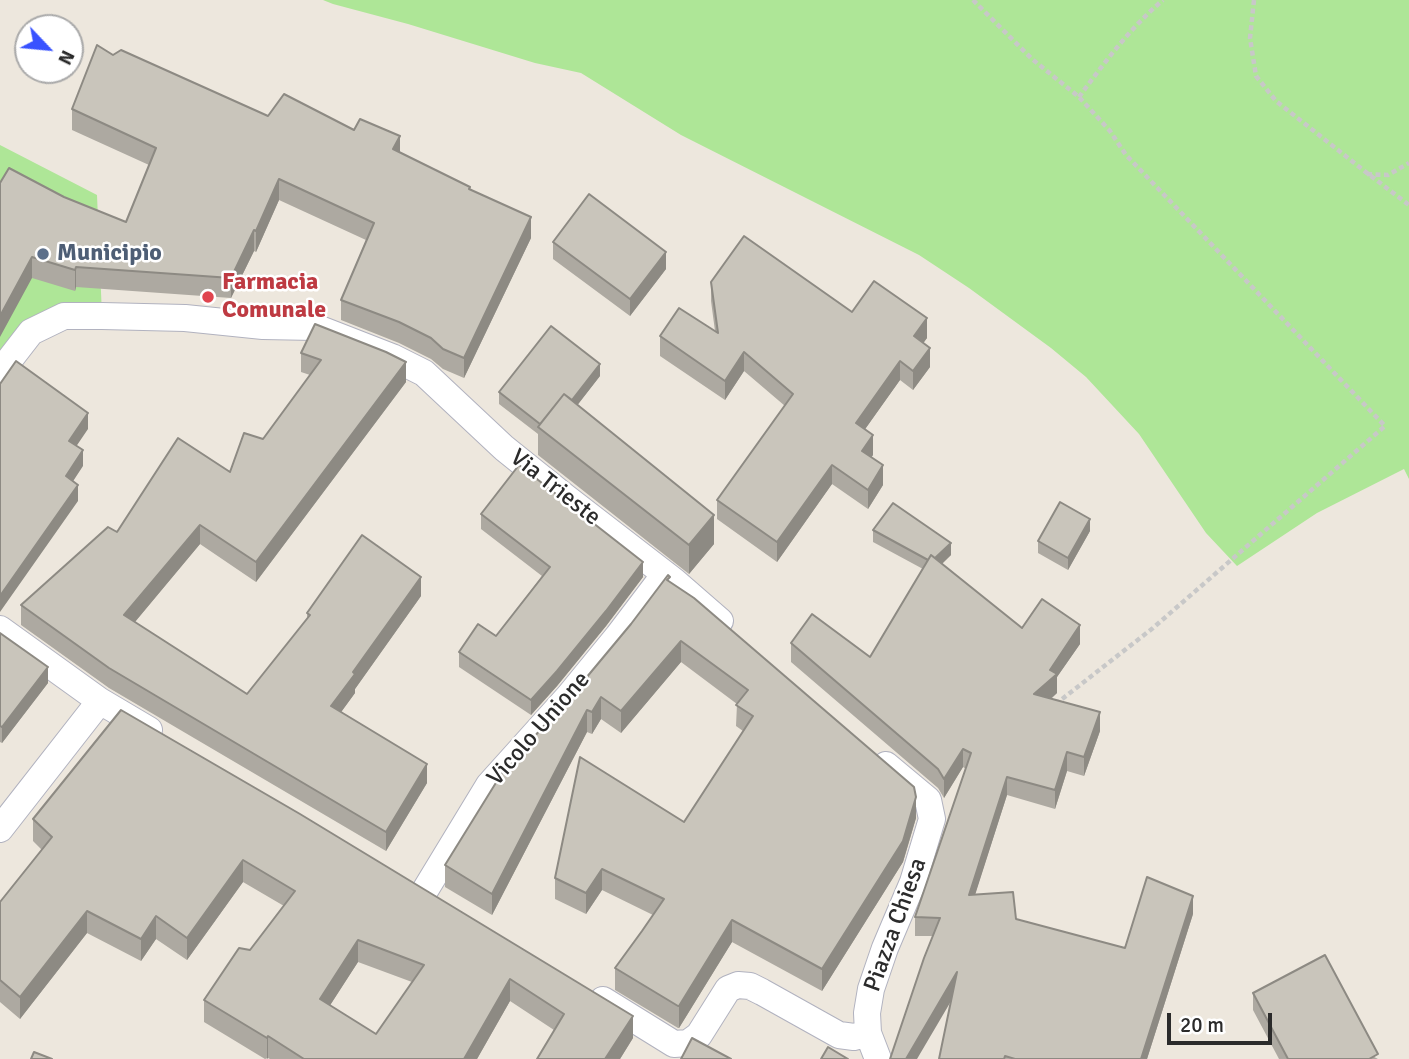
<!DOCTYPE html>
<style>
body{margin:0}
#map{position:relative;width:1409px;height:1059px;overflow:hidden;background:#ede7dd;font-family:Signika,sans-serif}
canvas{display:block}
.north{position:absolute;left:14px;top:14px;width:70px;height:70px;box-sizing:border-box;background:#fff;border:2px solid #aaa;border-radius:50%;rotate:116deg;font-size:19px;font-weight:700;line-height:28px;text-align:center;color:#2b2b2b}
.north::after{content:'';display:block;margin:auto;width:24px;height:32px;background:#3852ff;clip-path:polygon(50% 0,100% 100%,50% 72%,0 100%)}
.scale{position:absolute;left:1167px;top:1013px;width:105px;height:32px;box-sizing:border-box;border:4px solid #2b2b2b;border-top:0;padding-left:9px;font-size:21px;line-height:24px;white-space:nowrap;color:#2b2b2b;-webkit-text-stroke:5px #fff;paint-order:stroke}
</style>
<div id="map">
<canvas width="1409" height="1059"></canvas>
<div class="north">N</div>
<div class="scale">20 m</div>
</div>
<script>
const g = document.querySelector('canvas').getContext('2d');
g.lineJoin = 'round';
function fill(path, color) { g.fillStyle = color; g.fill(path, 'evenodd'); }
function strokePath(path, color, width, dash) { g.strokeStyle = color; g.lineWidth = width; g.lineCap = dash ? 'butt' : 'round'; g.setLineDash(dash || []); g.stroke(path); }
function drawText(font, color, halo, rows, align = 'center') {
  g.font = font + ' Signika,sans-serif'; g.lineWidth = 5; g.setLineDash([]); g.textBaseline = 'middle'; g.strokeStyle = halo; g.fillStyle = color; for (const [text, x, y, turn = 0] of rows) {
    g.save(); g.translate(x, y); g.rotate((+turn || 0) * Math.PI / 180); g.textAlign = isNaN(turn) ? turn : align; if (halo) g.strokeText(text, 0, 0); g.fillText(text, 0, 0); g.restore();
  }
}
fill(new Path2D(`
 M323,0H1409V479L1404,469L1317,513L1237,566L1206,533L1139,434L1086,377L1051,348L969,288L919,255L681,135L581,73L535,63L408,24L333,4Z
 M0,145L97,195L102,316H64L0,372Z`), '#aee697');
const minor = new Path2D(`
 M0,372L31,332L64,316H102L185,318L263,326L315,327L392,357L424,373L504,448L565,497L674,581L720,621
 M0,629L100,701L149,730
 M0,829L100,701
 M424,892L489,785L569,696L618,636L665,574
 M603,1000L674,1044L688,1043L699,1035L728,989L738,985L750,986L762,992L839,1035L854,1037L868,1033
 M878,1059L868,1033L867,1013L871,989L885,948L913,882L932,819L928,800L886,765`);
strokePath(minor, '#b1b2bf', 28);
strokePath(new Path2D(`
 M973,0L1032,59L1079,97L1110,131L1126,155L1385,426L1153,628L1057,703
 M1254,0L1250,38L1256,76L1276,101L1367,173L1409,205
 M1079,97C1104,63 1130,28 1163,0
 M1367,174L1388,175L1409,163`), '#c8c8c8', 4.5, [5, 3.5]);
strokePath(minor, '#fff', 26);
fill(new Path2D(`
 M113,55L268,116L354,130L470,189L531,238L464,378L443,369L431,359L399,343L341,320V300L366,240L279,200L256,252L254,251L231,298L76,287L75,291L32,278L0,183L64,197L126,222L149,165L72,130V109Z
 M553,242L666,269L630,316L553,259Z
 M711,282L852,312L927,338L923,343L930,367L913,390L900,380L865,429L873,455L871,457L883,485L868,509L832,484L777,562L717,519V500L785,406L744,371L725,400L660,356V336L715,331L711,301Z
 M301,353L406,382L256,582L200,544L135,622L247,694L307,619V613L421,596L355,689V693L341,712L427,783L386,851L109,688L21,625V605L117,532L230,472L263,439L310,375L301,372Z
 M600,376L577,405L714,544L689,574L538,455V434L499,404V392Z
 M481,514L643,577L606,626L557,686L531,715L459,667V652L496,636L542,576L481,529Z
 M873,530L951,555L942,564L1022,628L1080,644L1057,677V693L1051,699L1100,731L1084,776L1067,771L1055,809L1007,795L975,894L1016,919L1125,948L1193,914L1147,1059H939L951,1001L932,936H915V917L966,769L963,767L944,798L938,788L791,662V643L870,657L923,569L873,542Z
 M1090,531L1068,570L1038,553V541Z
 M670,582L916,818L903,862L822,991L732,942L679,1028H678L615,990V968L653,915L602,890L586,914L555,899V878L684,822L743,731L736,726L737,704L681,662L621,733L601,719L592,734L587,732L492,915L445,887V865L581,684Z
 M0,633L48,683L2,743L0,742Z
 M121,710L633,1038L620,1059H537L554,1030L510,1001L477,1059H270L268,1058L265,1059L204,1022V1000L250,950L284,906L243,882L187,960L156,939L141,961L87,933L20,1019L0,1002V902L42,850L33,841V819ZM358,962L412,982L376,1034L330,1005Z
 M1253,993L1378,1059H1279L1253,1010Z`), '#ada9a1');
fill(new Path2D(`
 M400,136V157L393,149Z
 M279,179V200L256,252V231Z
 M531,217V238L464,378V358Z
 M254,230V251L231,298V278Z
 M666,252V269L630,316V299Z
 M32,257V278L0,337V316Z
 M76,267V287L75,291V270Z
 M927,318V338L914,356V336Z
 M930,348V367L913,390V371Z
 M744,352V371L725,400V381Z
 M900,361V380L856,442V423Z
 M406,362V382L256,582V562Z
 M600,364V376L552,438L548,430Z
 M88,413V429L69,457V441Z
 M873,435V455L862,470V451Z
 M83,450V466L66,492V476Z
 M832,465V484L777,562V542Z
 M883,465V485L868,509V490Z
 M78,485V501L0,612V596Z
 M714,515V544L689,574V545Z
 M1090,519V531L1068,570V558Z
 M200,525V544L124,635V615Z
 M951,543V555L931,574V562Z
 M643,562V577L606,626L557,686L531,715V700Z
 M421,577V596L355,689V693L331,726V706L353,672Z
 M1080,625V644L1057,677V693L1034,713V694Z
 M681,641V662L621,733V711Z
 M48,667V683L2,743V727Z
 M601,697V719L592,734V712Z
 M587,710V732L492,915V894Z
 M1100,712V731L1084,776V757Z
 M963,749V767L944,798V779Z
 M1067,752V771L1055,809V790Z
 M427,764V783L386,851V832Z
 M1007,777V795L969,914V895Z
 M916,797V818L903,862L822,991V969Z
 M243,860V882L187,960V938Z
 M602,869V890L586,914V893Z
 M1193,896V914L1147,1059H1141Z
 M87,911V933L20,1019V997Z
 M156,916V939L141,961V939Z
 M732,920V942L679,1028V1006Z
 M358,940V962L320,1021V999Z
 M957,972V991L917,1059H906Z
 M510,979V1001L477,1059H464Z
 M633,1016V1038L620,1059H605Z
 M268,1036V1058L267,1059V1038Z`), '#8d8a83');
const building = new Path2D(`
 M97,45L113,55L121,50L268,116L284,94L354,130L360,119L400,136L393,149L470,187L469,189L531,217L464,358L443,349L431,338L399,322L341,300L374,223L279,179L256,231L254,230L231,278L76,267L75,270L32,257L0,316V183L9,168L64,197L126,222L156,148L72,109Z
 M589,194L666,252L630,299L553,242Z
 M744,236L852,312L874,281L927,318L914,336L930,348L913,371L900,361L856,423L873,435L862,451L883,465L868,490L832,465L777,542L717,500L793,394L744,352L725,381L660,336L679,308L718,333L711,282Z
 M315,324L386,352L406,362L256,562L200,525L124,615L247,694L310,615L307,613L362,535L421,577L353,672L355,674L331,706L427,764L386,832L109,668L21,605L108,527L117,532L178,438L230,472L244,433L263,439L321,360L301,353Z
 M551,326L600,364L572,400L564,394L540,424L499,392Z
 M16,361L88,413L69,441L83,450L66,476L78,485L0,596V384Z
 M564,394L714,515L689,545L538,427Z
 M519,465L643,562L606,611L557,671L531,700L459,652L478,624L496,636L550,567L481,514Z
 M1060,502L1090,519L1068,558L1038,541Z
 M893,503L951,543L935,558L931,555L928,560L873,530Z
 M931,555L1022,628L1042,599L1080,625L1050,670L1057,674L1034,694L1100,712L1084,757L1067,752L1055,790L1007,777L969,895L1013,892L1016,919L1125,948L1147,877L1193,896L1141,1059H1015L1005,1056L1004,1059H939L957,972L906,1059H890L924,958L940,918L915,917L971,753L963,749L944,779L938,769L791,643L812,614L870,657Z
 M668,575L670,577L667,580L694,598L914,787L916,797L903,841L822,969L732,920L679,1006H678L615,968L642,931L664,899L602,869L586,893L555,878L580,757L684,822L753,716L736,705L748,690L681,641L621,711L601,697L592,712L587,710L492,894L445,865L502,773L581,684L631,624Z
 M0,633L48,667L2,727L0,726Z
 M121,710L300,814L633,1016L605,1059H537L564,1014L510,979L464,1059H304L268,1036L267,1038L204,1000L239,948L250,950L295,891L243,860L187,938L156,916L141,939L87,911L20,997L0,980V902L52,837L33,819ZM358,940L424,965L376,1034L320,999Z
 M1325,955L1378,1054L1369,1059H1288L1253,993Z
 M692,1038L731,1059H681Z
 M828,1047L848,1059H821Z
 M34,1052L52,1059H31Z`);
fill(building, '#c9c5bb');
strokePath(building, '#8d8a83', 2);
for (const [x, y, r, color] of [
 [43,254,7,"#5c6f8a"],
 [208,297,7,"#e0444e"]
]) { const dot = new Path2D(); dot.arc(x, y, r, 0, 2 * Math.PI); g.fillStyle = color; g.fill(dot); strokePath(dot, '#fff', 2.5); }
drawText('bold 24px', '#4e5e75', '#fff', [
 ["Municipio",57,254]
], 'left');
drawText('bold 24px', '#be3a42', '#fff', [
 ["Farmacia",222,283],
 ["Comunale",222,311]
], 'left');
drawText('24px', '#2b2b2b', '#fff', [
 ["Via Trieste",555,488,38],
 ["Vicolo Unione",539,729,-49],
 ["Piazza Chiesa",896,925,-70]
]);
</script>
